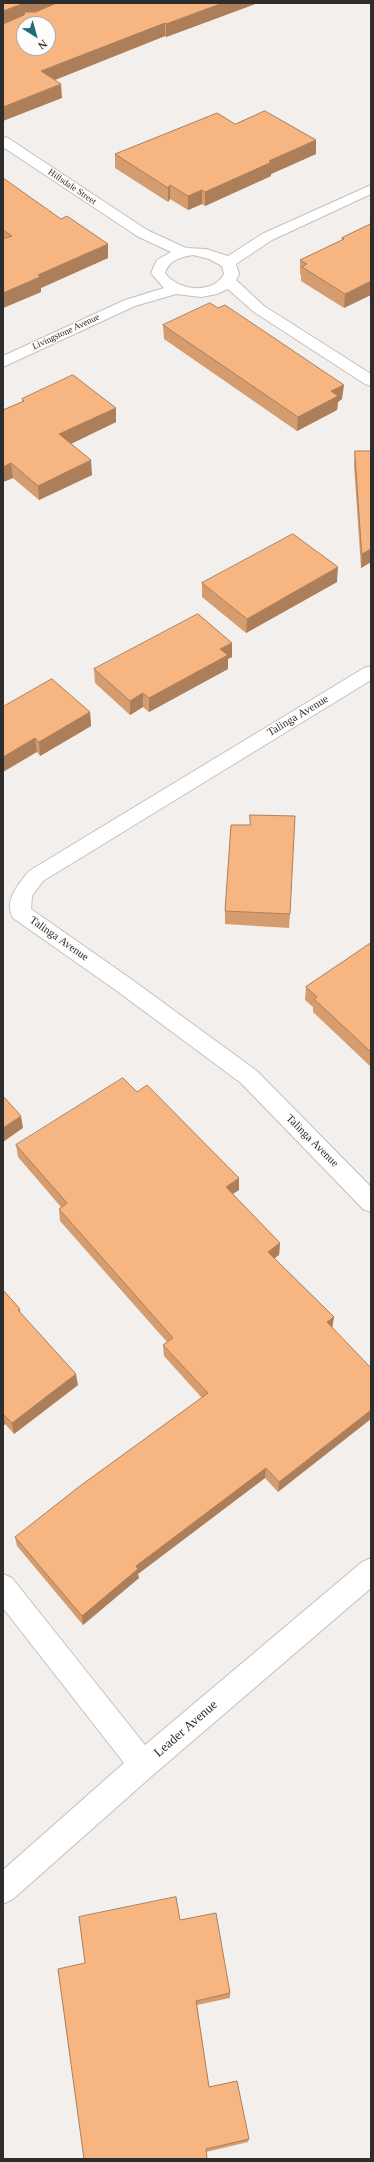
<!DOCTYPE html>
<style>
body{margin:0}
#map{position:relative;width:374px;height:2162px;overflow:hidden;background:#f3efec;font-family:"Times New Roman",serif}
canvas{display:block}
.frame{position:absolute;inset:0;border:4px solid #2e2d2c;pointer-events:none}
.north{position:absolute;left:16px;top:16px;width:40px;height:40px;box-sizing:border-box;background:#fffdfb;border:1px solid #abaaa8;border-radius:50%;rotate:143deg;font-size:11px;font-weight:700;line-height:16px;text-align:center;color:#2e2d2c}
.north::after{content:'';display:block;margin:auto;width:14px;height:18px;background:#256e79;clip-path:polygon(50% 0,100% 100%,50% 72%,0 100%)}
</style>
<div id="map">
<canvas width="374" height="2162"></canvas>
<div class="frame"></div>
<div class="north">N</div>
</div>
<script>
const g = document.querySelector('canvas').getContext('2d');
g.lineJoin = 'round';
function strokePath(path, color, width, dash) { g.strokeStyle = color; g.lineWidth = width; g.lineCap = dash ? 'butt' : 'round'; g.setLineDash(dash || []); g.stroke(path); }
function fill(path, color) { g.fillStyle = color; g.fill(path, 'evenodd'); }
function drawText(font, color, halo, rows, align = 'center') {
  g.font = font + ' "Times New Roman",serif'; g.lineWidth = 3; g.setLineDash([]); g.textBaseline = 'middle'; g.strokeStyle = halo; g.fillStyle = color; for (const [text, x, y, turn = 0] of rows) {
    g.save(); g.translate(x, y); g.rotate((+turn || 0) * Math.PI / 180); g.textAlign = isNaN(turn) ? turn : align; if (halo) g.strokeText(text, 0, 0); g.fillText(text, 0, 0); g.restore();
  }
}
const minor = new Path2D(`
 M3,137L8,138L147,230L186,248L206,249L228,256L262,234L371,185V194L272,240L236,264L239,274L236,280L264,306L371,374V386L365,384L254,312L228,289L217,294L201,297L176,294L135,306L3,367V356L125,300L164,288L151,273L157,260L171,252L137,236L3,147ZM193,255L209,259L222,266L224,274C213,295 178,291 165,273C169,260 181,257 193,255Z
 M371,666V680L43,881L32,896L31,909L131,979L257,1071L371,1187V1212L363,1209L241,1083L117,991L13,918C3,900 19,884 29,871L364,668Z
 M371,1558V1588L153,1775L13,1899L3,1904V1870L124,1763L3,1608V1574L12,1578L145,1745L362,1562Z`);
strokePath(minor, '#c4c0bd', 2);
fill(minor, '#fff');
fill(new Path2D(`
 M3,3H258L166,37L165,36L55,80L62,98Z
 M235,124L316,140V154L271,174V176L205,206L202,204L188,210L170,199L168,202L115,168V154Z
 M3,178L108,258L41,288V292L3,308Z
 M371,224L344,308L301,281V275L300,274V260L342,240V238Z
 M163,325L342,399L338,402L337,410L297,431L164,339Z
 M22,399L116,408V422L71,444L92,475L39,500L13,478L3,482L22,402Z
 M355,451H371V562L361,568L354,465Z
 M337,582L246,633L202,597V583Z
 M232,657L228,659V669L149,712L143,707L130,715L95,683L94,669Z
 M3,707L90,712L91,726L40,756L37,752Z
 M225,911L290,914L289,928L225,924Z
 M371,943V1067L313,1012V1007L305,1000L306,987Z
 M137,1092L239,1190L232,1194L280,1243L279,1255L274,1258L334,1317L332,1328L278,1492L265,1478L138,1574L139,1578L83,1625L17,1546L15,1537L202,1398L164,1356L163,1345L167,1342L60,1221L59,1209L61,1207L18,1157L16,1145Z
 M3,1290L20,1309L21,1314L78,1385L14,1434L5,1424L3,1426Z
 M180,1920L230,1993V1998L197,2005L209,2087L249,2139L248,2142L206,2152L85,1963Z`), '#d49c6f');
fill(new Path2D(`
 M25,3H62L3,25V11Z
 M223,3H258L166,37V24Z
 M165,23V36L42,85L41,71Z
 M61,84L62,98L3,121V107Z
 M316,140V154L271,174V176L205,206V192L269,161Z
 M170,185V199L168,202V188Z
 M202,190V204L188,210V196Z
 M108,244V258L41,288V292L3,308V293L38,275Z
 M371,281V295L344,308L345,294Z
 M344,385L342,399L338,402L337,410L297,431L298,417L331,391Z
 M116,408V422L60,449L59,434Z
 M91,460L92,475L39,500L38,486Z
 M11,463L13,478L3,482V467Z
 M371,549V562L361,568L362,554Z
 M338,567L337,582L246,633L247,619Z
 M232,643V657L228,659V669L149,712V698L220,649Z
 M143,693V707L130,715V701Z
 M90,712L91,726L40,756L39,742Z
 M35,738L37,752L3,772V757Z
 M21,1116L23,1128L3,1142V1128Z
 M239,1178V1190L225,1199L226,1187Z
 M280,1243L279,1255L267,1264L268,1252Z
 M334,1317L332,1328L327,1322Z
 M76,1374L78,1385L14,1434L12,1423Z
 M371,1410V1419L278,1492L279,1482Z
 M3,1413L5,1424L3,1426Z
 M266,1468L265,1478L138,1574L139,1578L83,1625L82,1616L136,1566Z`), '#ac7f5a');
const building = new Path2D(`
 M3,3H25L3,11Z
 M57,3H223L166,24L165,23L41,71L61,84L3,107V24L24,15L25,12H35ZM24,24H48V48H24Z
 M265,111L316,140L269,161L272,162L205,192L202,190L188,196L170,185L168,188L115,154L217,113L235,124Z
 M3,178L61,219L67,216L108,244L38,275L40,277L3,293V239L12,236L3,230Z
 M371,224V281L345,294L302,267L307,264L300,260L344,239L342,238Z
 M210,303L218,308L225,305L344,385L331,391L338,396L298,417L163,325Z
 M73,375L116,408L59,434L91,460L38,486L11,463L3,467V410L24,401L22,399Z
 M355,451H371V549L362,554Z
 M293,534L338,567L247,619L202,583Z
 M198,614L232,643L220,649L228,655L149,698L143,693L130,701L94,669Z
 M52,679L90,712L39,742L35,738L3,757V707Z
 M250,815L295,816L290,914L225,911L231,825H250Z
 M371,943V1052L314,999L317,997L306,987Z
 M123,1078L137,1092L147,1085L239,1178L226,1187L280,1243L268,1252L334,1317L327,1322L371,1368V1373L370,1374L371,1376V1410L279,1482L266,1468L136,1566L138,1569L82,1616L15,1537L80,1486L208,1393L163,1345L173,1338L59,1209L67,1203L16,1145Z
 M3,1096L21,1116L3,1128Z
 M3,1290L20,1309L18,1310L76,1374L12,1423L3,1414Z
 M176,1897L180,1920L216,1913L230,1993L196,2001L209,2087L237,2081L249,2139L206,2149L207,2159H84L58,1969L85,1963L79,1917Z`);
fill(building, '#f6b581');
strokePath(building, '#ac7f5a', 1);
drawText('9px', '#2e2d2c', '#fffdfb', [
 ["Hillsdale Street",72,187,34],
 ["Livingstone Avenue",66,332,-25]
]);
drawText('11px', '#2e2d2c', '#fffdfb', [
 ["Talinga Avenue",298,716,-31],
 ["Talinga Avenue",59,939,35],
 ["Talinga Avenue",312,1141,45]
]);
drawText('13px', '#2e2d2c', '#fffdfb', [
 ["Leader Avenue",186,1729,-41]
]);
</script>
